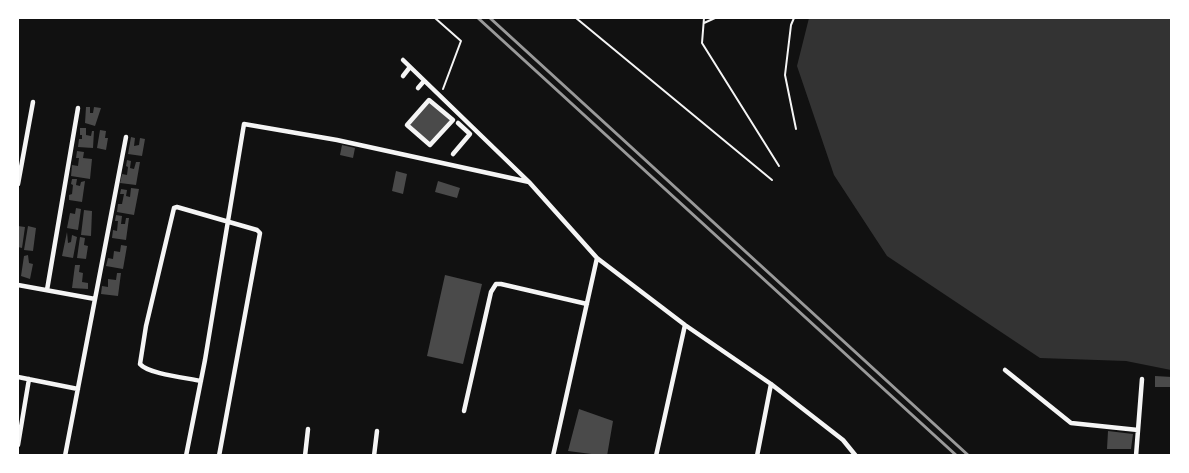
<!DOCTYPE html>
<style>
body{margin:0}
#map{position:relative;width:1189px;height:473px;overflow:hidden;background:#111;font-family:Signika,sans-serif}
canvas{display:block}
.frame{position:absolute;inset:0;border:19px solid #fff;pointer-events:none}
</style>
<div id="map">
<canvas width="1189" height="473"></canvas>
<div class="frame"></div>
</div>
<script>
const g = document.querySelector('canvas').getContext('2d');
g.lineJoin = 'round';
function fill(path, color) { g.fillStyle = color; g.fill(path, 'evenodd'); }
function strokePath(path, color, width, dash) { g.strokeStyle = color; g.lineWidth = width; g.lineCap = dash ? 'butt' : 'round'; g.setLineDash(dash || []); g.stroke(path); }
fill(new Path2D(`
 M809,18H1171V370L1126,361L1040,358L887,256L834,175L797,66Z`), '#333');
fill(new Path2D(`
 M428,102L450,120L431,143L408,124Z
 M86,107H90V113H93L94,107L101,108L95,126L85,123Z
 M80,128H86V135L91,136L92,131H94L93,148L78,147L79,139H82V135H80Z
 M100,130L106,131L105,138H108L106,150L97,148Z
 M131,137L135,138L134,146L139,145L140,138L145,139L142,156L128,154Z
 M342,145L355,148L353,158L340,155Z
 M77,151L84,152L83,158L92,159L90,179L71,176L72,165L78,166L79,158H76Z
 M127,160L131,161L130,168L134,169L136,162H140L136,185L120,183L122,174L127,175L128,167L126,166Z
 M396,171L407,174L403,194L392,191Z
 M72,179H77L76,185L80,186L81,182L85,181L82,202L69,200V195L72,194L73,185L71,184Z
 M438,181L460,188L457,198L435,192Z
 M131,188L139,189L134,215L117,212L118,204H122L124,194H120L121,189L127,190L126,196L130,197Z
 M76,208L81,209L78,230L67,228L70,213L75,214Z
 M84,210L92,211L91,236L81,235Z
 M116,215L122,216L121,224H125L126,218H129L126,240L112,238L113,230L117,231L118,221H115Z
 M18,226L25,227L22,248L18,247Z
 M28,226L36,228L33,251L24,250Z
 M67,232L68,243L71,242L72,235L77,237L73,258L62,256Z
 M80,237L85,238L84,245L88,246L86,259L77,258Z
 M121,245L127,246L123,269L106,266L108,258L113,259L114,251L120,252Z
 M28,255L29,263L33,264L30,279L21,276L24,256Z
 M75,265H80L79,272L83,273L82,282L88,283V289L72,288Z
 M117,273H121L118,296L101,294L102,286L108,287V279L116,280Z
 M445,275L482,284L463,364L427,356Z
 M1155,376L1172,377V387H1155Z
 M579,409L613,421L607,456L568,451Z
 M1108,431L1133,434L1131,449H1107Z`), '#4a4a4a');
strokePath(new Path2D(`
 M435,18L461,41L443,89
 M576,18L772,180
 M704,18L702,43L779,166
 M794,18L791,25L785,75L796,129
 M704,23L715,18`), '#f5f5f5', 2);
strokePath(new Path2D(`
 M403,60L529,182L597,258L685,325L771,384L843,440L856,456
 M403,76L410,67
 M418,88L424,81
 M429,100L453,120L430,145L407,125Z
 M453,154L470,134L458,123
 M18,184L33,102
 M18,285L95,299
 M47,290L78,108
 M1005,370L1071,423L1138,430
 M18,377L78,389
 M201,381C188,378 148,374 140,364L146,326L174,208L177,207L257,230L260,233L219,456
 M464,411L491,292L496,284H501L587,304
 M18,445L29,379
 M65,456L126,137
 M186,456L205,360L244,124L337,140L529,182
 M305,456L308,429
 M374,456L377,431
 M553,456L597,258
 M656,456L685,325
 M757,456L771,384
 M1136,456L1142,379`), '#f5f5f5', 4.5);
strokePath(new Path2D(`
 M478,18L957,456
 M490,18L969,456`), '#9a9a9a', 3);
</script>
